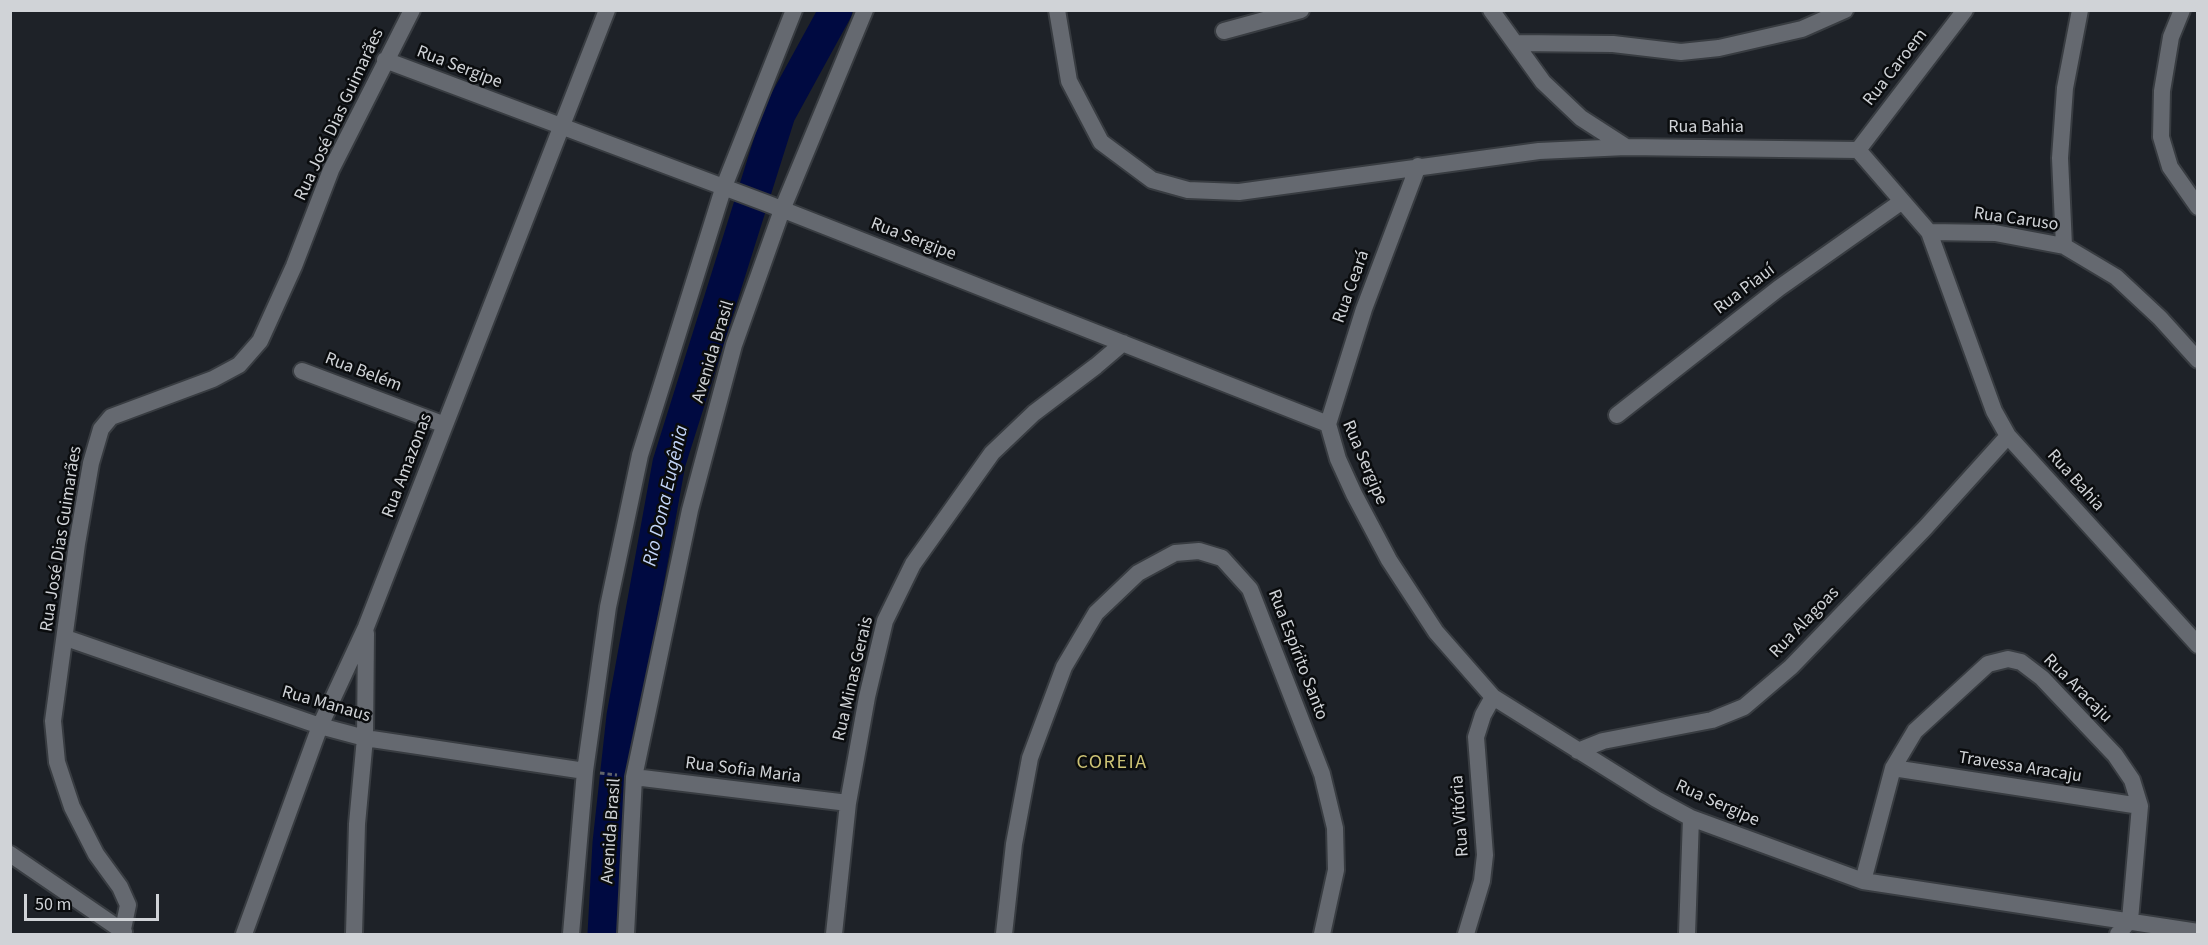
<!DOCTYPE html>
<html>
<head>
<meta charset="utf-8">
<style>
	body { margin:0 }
	#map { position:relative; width:2208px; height:945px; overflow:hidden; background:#1e2228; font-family:"Source Sans 3",sans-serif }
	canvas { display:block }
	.frame { position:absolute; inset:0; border:12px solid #d0d3d7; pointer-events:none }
	.scale { position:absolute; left:24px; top:894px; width:135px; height:27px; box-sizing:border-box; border:3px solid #d0d3d7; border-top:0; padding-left:8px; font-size:18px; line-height:21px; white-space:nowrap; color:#d0d3d7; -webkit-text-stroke:4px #0a0c0e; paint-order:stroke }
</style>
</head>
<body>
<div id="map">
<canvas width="2208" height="945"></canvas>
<div class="frame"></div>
<div class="scale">50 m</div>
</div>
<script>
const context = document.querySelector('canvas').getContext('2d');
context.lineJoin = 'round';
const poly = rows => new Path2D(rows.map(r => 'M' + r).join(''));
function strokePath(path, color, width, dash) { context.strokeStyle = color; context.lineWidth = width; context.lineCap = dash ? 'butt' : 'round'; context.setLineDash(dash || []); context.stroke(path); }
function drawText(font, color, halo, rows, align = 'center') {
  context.font = font + ' "Source Sans 3",sans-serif'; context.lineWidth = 5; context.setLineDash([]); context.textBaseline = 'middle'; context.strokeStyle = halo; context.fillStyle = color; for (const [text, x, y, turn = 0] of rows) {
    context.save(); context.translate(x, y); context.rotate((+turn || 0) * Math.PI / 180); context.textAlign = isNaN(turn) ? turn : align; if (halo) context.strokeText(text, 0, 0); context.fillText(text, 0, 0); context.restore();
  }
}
const river = poly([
	[604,934,609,843,623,716,669,463,779,114,836,10]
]);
const path = poly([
	[600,773,617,775]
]);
const street = poly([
	[1057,10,1069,81,1101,142,1152,180,1188,190,1239,192,1539,151,1626,147,1858,150,1929,232,1994,411,2008,436,2198,645],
	[1491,10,1543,82,1581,118,1626,147],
	[2182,10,2171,37,2162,91,2161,137,2170,167,2198,207],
	[1224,31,1301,10],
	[1515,43,1613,44,1681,52,1719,48,1802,29,1845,10],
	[385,60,766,203,1328,424],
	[1858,150,1965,10],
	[1929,232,1995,233,2064,246,2116,277,2160,318,2198,360],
	[2064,246,2060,158,2065,88,2080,10],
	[302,371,445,425],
	[1617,415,1779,288,1901,202],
	[1328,424,1338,459,1354,494,1389,560,1436,632,1493,697,1656,799,1691,818,1863,881,2198,932],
	[1328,424,1364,309,1418,166],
	[66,638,320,726,365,738,585,771],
	[1578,751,1603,741,1712,720,1744,707,1791,667,1925,528,2008,436],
	[1893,768,2140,806],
	[634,777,848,803],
	[10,854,124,932],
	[1863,881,1893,768,1915,731,1988,664,2008,659,2021,662,2042,678,2115,755,2132,780,2140,806,2130,920,2118,934],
	[122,934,128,905,120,887,96,854,72,807,57,762,53,721,77,544,91,463,101,429,111,417,213,379,239,365,260,341,294,266,331,170,412,10],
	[244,934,320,726,366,627,607,10],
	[354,934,357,824,365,738,366,633],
	[571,934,585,771,608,607,640,455,723,189,794,10],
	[626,934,634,777,690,510,734,345,782,210,865,10],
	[834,934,848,803,867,697,885,621,913,564,992,453,1034,413,1096,366,1123,343],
	[1004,934,1014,844,1030,758,1064,667,1096,613,1138,573,1175,553,1199,551,1222,558,1250,589,1322,774,1335,828,1336,870,1322,934],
	[1466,934,1482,881,1485,855,1476,737,1483,715,1493,697],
	[1687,934,1691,818]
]);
const streetNames = [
	["Rua Sergipe",459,68,21],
	["Rua Caroem",1896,68,-52],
	["Rua José Dias Guimarães",340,115,-65],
	["Rua Bahia",1706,128],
	["Rua Caruso",2016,220,8],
	["Rua Sergipe",913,240,21],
	["Rua Ceará",1352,287,-70],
	["Rua Piauí",1745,290,-37],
	["Avenida Brasil",714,352,-73],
	["Rua Belém",363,373,21],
	["Rua Sergipe",1364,463,67],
	["Rua Amazonas",408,466,-69],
	["Rua Bahia",2075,481,48],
	["Rua José Dias Guimarães",62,539,-81],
	["Rua Alagoas",1805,623,-46],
	["Rua Espírito Santo",1297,655,69],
	["Rua Minas Gerais",854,679,-77],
	["Rua Aracaju",2077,689,45],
	["Rua Manaus",326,705,16],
	["Travessa Aracaju",2020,768,9],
	["Rua Sofia Maria",743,771,7],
	["Rua Sergipe",1717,804,24],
	["Rua Vitória",1461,816,-94],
	["Avenida Brasil",612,831,-86]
];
const waterNames = [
	["Rio Dona Eugênia",667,496,-77]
];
const neighbourhoodNames = [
	["COREIA",1112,764]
];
strokePath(river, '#000a41', 33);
strokePath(street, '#383c41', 20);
strokePath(path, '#61646a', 3, [4.5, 3]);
strokePath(street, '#656970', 16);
drawText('18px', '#d0d3d7', '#0a0c0e', streetNames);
drawText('italic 20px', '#c2d4f8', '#0a0c0e', waterNames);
context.letterSpacing = '1.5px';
drawText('20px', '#cdc375', '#0a0c0e', neighbourhoodNames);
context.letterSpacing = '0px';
</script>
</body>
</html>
